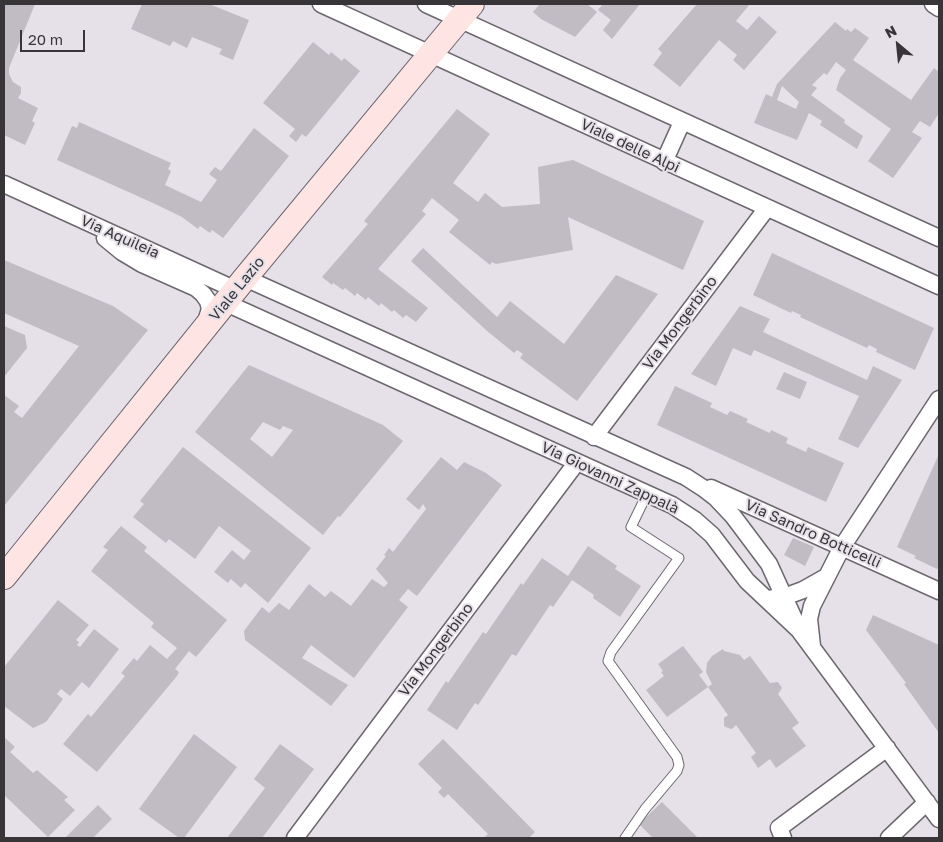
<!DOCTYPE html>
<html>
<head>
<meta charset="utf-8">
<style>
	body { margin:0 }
	#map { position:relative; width:943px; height:842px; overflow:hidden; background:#e6e0e9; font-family:"Golos Text",sans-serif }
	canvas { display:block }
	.frame { position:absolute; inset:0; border:5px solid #383539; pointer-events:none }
	.north { position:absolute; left:873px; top:20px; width:50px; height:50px; -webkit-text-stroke:4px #e6e0e9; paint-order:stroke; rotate:332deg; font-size:14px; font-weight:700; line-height:20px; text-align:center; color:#383539 }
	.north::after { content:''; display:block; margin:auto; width:18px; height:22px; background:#383539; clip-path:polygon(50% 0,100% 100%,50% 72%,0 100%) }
	.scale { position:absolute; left:20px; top:30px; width:65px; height:22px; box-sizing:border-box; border:2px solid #383539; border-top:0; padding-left:6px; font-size:15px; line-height:18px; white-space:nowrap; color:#383539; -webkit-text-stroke:4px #e6e0e9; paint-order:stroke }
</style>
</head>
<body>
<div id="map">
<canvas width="943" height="842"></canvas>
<div class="frame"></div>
<div class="north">N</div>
<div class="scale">20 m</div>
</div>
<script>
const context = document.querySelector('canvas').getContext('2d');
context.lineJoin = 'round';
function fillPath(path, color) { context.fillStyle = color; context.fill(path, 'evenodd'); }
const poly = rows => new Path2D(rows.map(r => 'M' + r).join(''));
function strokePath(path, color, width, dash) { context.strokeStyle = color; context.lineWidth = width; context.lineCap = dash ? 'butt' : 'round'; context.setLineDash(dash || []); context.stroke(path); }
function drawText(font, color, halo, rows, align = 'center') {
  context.font = font + ' "Golos Text",sans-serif'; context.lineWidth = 4; context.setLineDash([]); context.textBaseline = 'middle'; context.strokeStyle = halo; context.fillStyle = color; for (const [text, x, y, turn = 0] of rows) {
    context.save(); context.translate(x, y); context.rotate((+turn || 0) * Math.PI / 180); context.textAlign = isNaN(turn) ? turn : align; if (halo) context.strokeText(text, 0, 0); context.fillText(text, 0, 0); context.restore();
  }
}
const building = poly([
	[4,4,35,4,9,68,9,74,13,82,21,87,21,93,18,98,38,108,32,121,35,123,25,145,4,135],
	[142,4,209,4,249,20,233,60,219,54,222,49,192,37,187,48,173,41,170,46,131,29],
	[540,4,587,4,597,12,575,37,541,19,533,12],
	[603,4,640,4,612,39,603,30,611,20,598,10],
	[697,4,703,5,704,4,750,4,736,21,747,30,759,16,777,32,744,70,733,60,737,55,719,40,680,87,653,65,662,53,658,49],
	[835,22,846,31,847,29,851,32,855,28,869,38,853,60,911,100,934,68,939,72,939,113,930,127,920,121,912,132,922,138,893,178,868,161,891,129,836,90,840,78,846,70,836,62,827,75,824,73,812,85,817,88,811,95,845,120,844,123,863,136,857,149,820,125,822,121,809,113,797,140,754,123,766,94,772,97,777,84],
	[782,86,799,102,796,109,777,100],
	[313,42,329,55,331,52,342,61,344,58,360,71,306,137,302,134,296,142,289,136,295,129,263,103],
	[457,109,490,134,453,183,478,202,485,193,502,207,540,204,538,167,573,160,704,221,683,270,568,217,573,250,496,264,492,262,490,265,449,232,459,220,432,198,422,211,426,214,378,269,428,308,416,322,406,315,403,318,394,310,392,312,381,303,379,306,368,297,366,300,357,293,355,296,345,288,343,290,333,283,332,285,322,277,368,224,364,221],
	[79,122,171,163,168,169,171,171,165,185,201,202,217,180,209,174,215,167,221,171,254,128,289,156,223,238,212,230,210,233,200,226,198,229,182,217,153,203,57,160,72,126,77,128],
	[423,248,497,317,510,301,564,344,616,275,658,294,577,401,520,358,523,354,517,350,514,353,486,330,411,261],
	[772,253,934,328,915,370,876,352,877,349,869,345,867,348,800,317,801,315,792,311,791,313,753,295],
	[4,260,113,306,148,330,4,506,4,395,19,406,14,412,22,418,79,346,4,313],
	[740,306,770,319,763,332,867,380,873,366,902,380,858,448,838,439,859,396,754,350,751,356,733,348,716,386,691,374],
	[4,326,25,335,27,348,4,377],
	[249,365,383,425,403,441,340,517,338,516,323,535,195,432],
	[263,422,280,430,283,426,293,430,272,457,250,439],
	[784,372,807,382,800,399,776,389],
	[675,386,712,403,710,407,727,415,730,411,748,419,746,422,770,433,771,430,788,438,786,443,806,452,808,447,844,463,826,502,657,425],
	[183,447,311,548,268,603,245,583,241,588,231,579,228,583,214,572,232,550,244,560,251,551,219,526,195,559,169,539,166,543,133,517,144,504,140,501],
	[939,454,939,553,938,557,939,558,939,565,937,569,914,558,916,556,897,547],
	[441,457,457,470,464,462,486,473,502,485,417,596,408,589,399,600,408,607,354,678,311,645,302,658,348,685,331,706,245,640,244,631,262,607,269,613,279,603,289,610,309,584,325,597,331,591,351,606,372,579,384,587,388,583,376,569,386,556,384,555,389,548,393,552,426,509,423,504,419,510,406,499],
	[121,526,147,547,144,551,227,620,196,657,189,651,186,655,175,669,179,672,177,676,97,772,63,744,88,714,91,717,125,676,121,673,134,658,137,661,150,645,167,659,177,648,151,627,154,623,91,571,108,550,103,547],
	[793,538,814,547,805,566,784,555],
	[588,546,617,566,615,569,641,586,620,617,593,598,594,595,572,580,553,607,550,605,516,656,512,654,478,705,475,703,457,730,427,710,446,681,448,683,483,632,486,634,521,583,523,585,542,558,568,576],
	[58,600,89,625,76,640,79,642,77,645,80,647,94,629,119,649,89,688,82,682,70,696,61,689,57,694,63,699,46,722,33,728,4,706,4,667],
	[873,615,939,645,939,733,904,684,906,683,866,630],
	[683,646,703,672,699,675,708,687,667,717,646,690,664,676,661,672,663,671,658,664],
	[723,649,724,651,740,655,744,660,750,656,770,683,778,682,782,688,778,694,799,723,792,728,806,746,776,768,770,759,758,768,751,757,756,753,736,725,732,729,728,728,724,726,724,718,728,715,708,687,712,684,706,672,707,663,712,656],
	[194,734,237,767,184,838,179,838,139,809],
	[4,737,15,747,10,752,33,773,37,770,68,797,64,800,75,810,48,837,4,795],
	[443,739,535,832,529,838,484,838,488,834,448,794,444,798,438,792,442,788,418,764],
	[280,744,314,769,262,838,227,838,265,788,254,779],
	[662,802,698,838,653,838,639,824],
	[98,805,112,819,93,838,65,838]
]);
const lane = poly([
	[625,838,645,809,677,771,679,765,677,757,608,661,611,652,679,558,631,527,647,494]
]);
const street = poly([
	[321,4,939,286],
	[426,4,939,238],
	[933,4,939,8],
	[664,162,682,122],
	[4,184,236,290],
	[105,238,122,252,142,264,196,288,203,294,208,301,210,309,205,325],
	[245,278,686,477,703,488,716,498,733,516,769,564,795,621],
	[226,303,672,505,695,520,712,535,747,581,799,630,939,819],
	[594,437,767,208],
	[711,488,939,591],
	[773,598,784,597,803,590,826,577],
	[812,646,809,619,812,606,842,547,939,399],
	[295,838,577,462],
	[783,838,779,828,887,748],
	[889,838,927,802]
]);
const secondary = poly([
	[4,577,245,278,472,4]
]);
const streetNames = [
	["Viale delle Alpi",630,146,25],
	["Via Aquileia",120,237,24],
	["Viale Lazio",237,289,-51],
	["Via Mongerbino",680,323,-53],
	["Via Giovanni Zappalà",610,478,25],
	["Via Sandro Botticelli",813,534,24],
	["Via Mongerbino",436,650,-53]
];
fillPath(building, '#c1bbc4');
strokePath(lane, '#6d676f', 11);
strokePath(street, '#6d676f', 19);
strokePath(secondary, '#6d676f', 26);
strokePath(lane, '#fff', 9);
strokePath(street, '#fff', 16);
strokePath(secondary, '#fee5e4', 24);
drawText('15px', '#383539', '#e6e0e9', streetNames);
</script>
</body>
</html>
